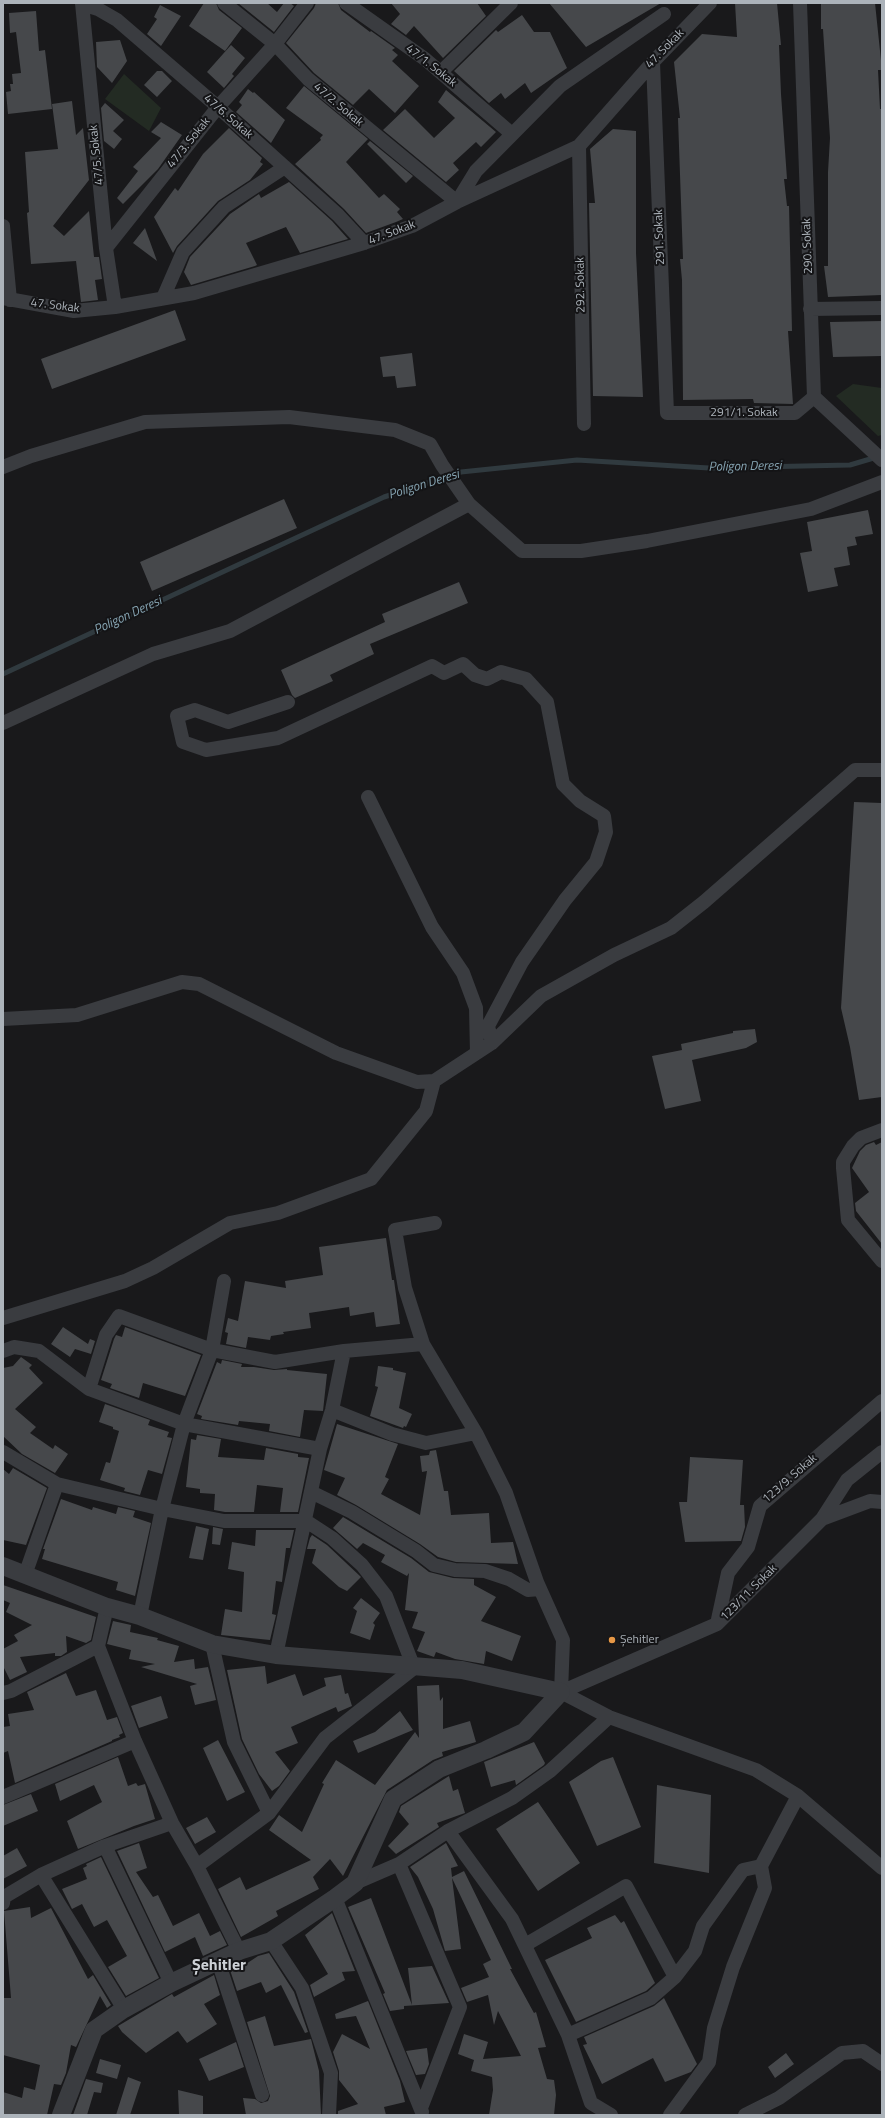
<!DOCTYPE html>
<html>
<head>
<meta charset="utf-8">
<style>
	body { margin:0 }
	#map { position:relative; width:885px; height:2118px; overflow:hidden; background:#19191b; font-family:"Titillium Web",sans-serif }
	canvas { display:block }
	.frame { position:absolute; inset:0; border:4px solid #acb3ba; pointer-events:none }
</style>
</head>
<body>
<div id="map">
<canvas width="885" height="2118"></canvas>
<div class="frame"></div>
</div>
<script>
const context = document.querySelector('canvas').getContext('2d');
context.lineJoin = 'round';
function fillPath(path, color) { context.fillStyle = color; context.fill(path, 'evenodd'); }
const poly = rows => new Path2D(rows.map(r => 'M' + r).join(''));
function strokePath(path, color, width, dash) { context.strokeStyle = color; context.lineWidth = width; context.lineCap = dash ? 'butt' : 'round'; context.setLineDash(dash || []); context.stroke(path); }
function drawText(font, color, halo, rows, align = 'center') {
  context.font = font + ' "Titillium Web",sans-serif'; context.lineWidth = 4; context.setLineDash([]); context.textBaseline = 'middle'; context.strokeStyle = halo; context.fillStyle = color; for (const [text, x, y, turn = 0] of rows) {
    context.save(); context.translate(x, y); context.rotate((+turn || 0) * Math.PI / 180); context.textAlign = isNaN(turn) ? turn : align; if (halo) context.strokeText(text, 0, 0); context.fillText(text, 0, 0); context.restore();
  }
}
const green = poly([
	[124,74,161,108,149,131,105,99],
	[853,384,882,388,882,435,878,436,836,396]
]);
const stream = poly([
	[3,674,384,497,461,472,577,460,709,468,850,465,877,457]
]);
const building = poly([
	[204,3,216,3,219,10,242,28,225,51,189,26],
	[238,3,267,3,277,12,284,3,290,3,294,6,274,32],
	[316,3,338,3,341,10,370,32,371,31,395,48,392,50,398,55,392,61,419,86,395,113,369,89,353,105,314,73,286,43,314,8],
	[391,3,477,3,486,16,443,58,414,26,406,35,391,24,400,14],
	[549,3,661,3,586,47],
	[735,3,777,3,781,45,779,45,781,94,787,179,784,179,787,206,789,206,792,331,788,331,793,404,754,403,753,399,683,400,682,280,680,259,683,259,678,118,680,118,674,62,702,34,737,37],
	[821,3,875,3,882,70,878,70,880,109,882,109,882,295,828,297,824,266,828,266,828,172,830,138,823,29,821,29],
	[160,5,181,16,161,46,147,34,157,19,154,17],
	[36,11,39,51,45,50,52,109,8,114,6,92,11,91,10,84,13,84,12,74,21,73,16,32,10,33,9,13],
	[522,15,534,32,550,32,567,68,531,93,525,83,505,99,501,93,489,103,454,71,496,30,498,32],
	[120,40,127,61,112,83,97,67,96,42],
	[231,45,245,58,232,74,234,76,224,88,207,72],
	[157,71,162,71,172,81,157,97,144,85],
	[304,86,368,139,346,162,379,198,384,194,400,209,397,212,403,219,396,222,366,233,344,209,295,164,321,140,320,138,323,135,286,108],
	[248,89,253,93,254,92,285,120,271,143,236,112,242,105,239,102],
	[446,90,496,132,481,147,476,142,453,163,459,170,446,182,383,130,405,109,434,138,455,118,438,102],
	[72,101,76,135,83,128,89,180,53,226,64,236,89,211,94,257,99,257,102,279,95,280,98,300,81,302,76,261,31,264,27,213,29,212,25,152,58,149,52,104],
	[105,103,124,120,113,131,122,139,114,149,104,141,101,108],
	[161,122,182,135,158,169,123,204,117,198,138,171,133,167,161,138,151,132],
	[229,128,262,158,260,162,263,164,250,180,218,201,177,246,173,253,154,217,175,188,178,191,203,154],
	[613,129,636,131,636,253,643,397,593,396,589,203,595,203,590,149],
	[370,141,413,176,406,183,367,144],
	[289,182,332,221,348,239,300,253,286,227,246,243,257,265,255,266,191,285,184,272,190,257,230,214,259,194,261,198],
	[145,228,157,261,133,243],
	[175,310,186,340,52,389,41,359],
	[882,321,882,356,833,357,830,322],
	[412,353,416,386,397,388,395,376,383,377,380,357],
	[284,499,297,528,152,591,140,562],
	[868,510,873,534,855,537,857,545,847,547,850,565,834,568,838,586,808,592,800,553,812,551,807,522],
	[459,582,468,603,370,644,374,654,330,675,333,681,295,698,292,695,281,670,385,622,382,614],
	[854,802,882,803,882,1097,859,1100,850,1047,841,1008],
	[755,1029,757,1042,746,1048,692,1060,701,1101,665,1109,652,1056,682,1050,681,1044,733,1033,733,1031],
	[874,1142,876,1145,882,1142,882,1244,856,1211,855,1203,869,1192,852,1168,860,1151,866,1145],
	[386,1238,392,1280,394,1280,400,1324,376,1327,374,1312,350,1316,349,1307,309,1313,311,1328,283,1332,284,1334,271,1336,270,1340,248,1337,246,1348,226,1344,228,1333,225,1332,228,1318,238,1321,245,1281,286,1288,285,1281,323,1275,319,1247],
	[63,1327,88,1344,90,1339,95,1341,91,1354,75,1349,70,1357,51,1344],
	[125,1327,201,1355,185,1396,143,1383,139,1398,110,1388,112,1384,101,1380,114,1339,116,1335,122,1337],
	[21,1357,32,1365,29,1368,43,1383,15,1409,36,1427,30,1433,53,1449,55,1445,68,1454,55,1473,22,1454,3,1436,3,1368,13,1366],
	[222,1360,242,1364,241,1367,254,1367,274,1370,287,1369,287,1370,327,1374,323,1411,304,1410,300,1437,269,1431,270,1424,239,1421,238,1425,201,1419,202,1416,197,1414,217,1362,221,1364],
	[378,1366,393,1368,393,1370,406,1373,399,1408,412,1414,406,1427,404,1426,403,1428,370,1416,378,1387,375,1386],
	[105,1404,150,1420,148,1425,169,1432,167,1437,172,1438,162,1474,148,1470,140,1495,124,1491,125,1488,100,1480,106,1462,110,1463,119,1431,113,1429,113,1427,99,1422],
	[337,1424,398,1444,385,1477,389,1479,381,1494,420,1515,427,1471,422,1472,420,1456,429,1455,430,1451,436,1450,444,1491,448,1491,451,1515,489,1513,491,1543,513,1542,518,1564,456,1562,438,1557,420,1544,356,1505,337,1495,345,1478,324,1470],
	[197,1435,221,1439,218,1457,264,1460,266,1448,298,1454,298,1457,309,1458,298,1512,280,1512,283,1488,257,1485,254,1512,225,1512,214,1510,215,1494,200,1493,200,1489,186,1487,191,1439,196,1440],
	[690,1457,743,1460,740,1505,744,1505,745,1527,741,1541,685,1542,679,1502,687,1502],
	[13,1468,47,1488,26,1545,3,1540,3,1469,9,1474],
	[61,1499,92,1510,93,1507,116,1514,118,1507,135,1511,133,1517,151,1523,135,1596,116,1590,118,1582,42,1559,45,1549,43,1549],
	[343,1517,411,1558,429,1572,453,1578,474,1579,474,1585,496,1597,481,1621,521,1636,512,1661,486,1651,484,1664,455,1659,436,1652,434,1657,417,1651,425,1632,412,1628,418,1612,405,1610,409,1573,407,1576,381,1562,385,1555,363,1543,357,1549,356,1548,333,1528],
	[196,1526,209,1529,203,1560,189,1558],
	[213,1527,223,1529,220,1545,212,1544],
	[256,1530,294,1530,290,1548,286,1548,282,1582,276,1581,272,1614,276,1615,270,1640,221,1635,225,1609,242,1612,244,1572,228,1569,232,1542,255,1546],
	[312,1535,327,1545,361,1577,347,1591,339,1587,312,1563,316,1549,307,1549,310,1538],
	[3,1585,96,1617,91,1640,86,1643,66,1636,67,1652,61,1656,55,1656,55,1653,20,1657,27,1672,10,1680,3,1666,3,1649,18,1641,14,1635,32,1625,6,1612,10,1603,3,1600],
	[361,1598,380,1613,373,1623,375,1625,370,1640,350,1633,357,1611,353,1608],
	[113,1621,131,1625,130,1632,158,1638,157,1640,179,1646,174,1662,194,1659,195,1669,208,1667,216,1700,195,1705,190,1686,197,1684,141,1667,155,1664,129,1659,131,1650,107,1644],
	[265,1666,267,1684,295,1674,303,1696,326,1686,324,1678,341,1675,345,1694,348,1693,352,1706,338,1712,336,1707,291,1727,298,1743,275,1752,290,1771,279,1786,272,1791,259,1774,242,1739,227,1670],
	[66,1673,76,1696,96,1690,107,1720,117,1717,123,1733,119,1735,120,1737,112,1740,112,1741,15,1783,8,1751,3,1753,3,1727,10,1726,8,1714,34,1710,27,1692],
	[439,1685,440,1701,443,1697,443,1729,470,1721,476,1742,442,1752,443,1756,433,1760,387,1790,343,1876,330,1859,313,1877,319,1889,276,1911,278,1916,241,1937,218,1889,240,1877,246,1890,311,1860,269,1830,279,1815,302,1832,324,1784,322,1783,336,1760,375,1785,415,1732,419,1738,417,1686],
	[161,1696,168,1718,139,1728,131,1706],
	[400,1711,413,1730,358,1753,353,1741,375,1732],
	[218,1740,245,1792,227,1801,203,1748],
	[534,1742,545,1763,544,1765,516,1785,515,1780,491,1787,484,1762],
	[118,1757,128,1786,136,1783,138,1786,145,1784,155,1819,134,1826,78,1849,67,1821,102,1802,94,1785,60,1801,55,1784],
	[613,1757,641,1827,597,1846,569,1782,601,1761],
	[449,1776,453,1791,458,1789,465,1813,437,1823,439,1827,396,1854,388,1846,409,1824,399,1812,401,1806],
	[657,1785,711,1795,709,1873,654,1863],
	[31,1794,38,1811,3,1826,3,1805],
	[538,1802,580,1863,538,1891,496,1829],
	[207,1817,216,1832,195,1844,186,1828],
	[139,1843,147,1868,136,1872,153,1897,158,1895,173,1926,199,1913,210,1936,220,1931,227,1945,203,1956,195,1937,165,1952,117,1851],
	[446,1843,458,1866,451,1868,452,1877,464,1871,512,1969,510,1969,534,2013,536,2012,546,2047,538,2048,547,2079,554,2080,556,2095,554,2115,489,2115,493,2090,492,2077,471,2071,474,2060,458,2054,464,2034,488,2042,483,2059,521,2056,498,2011,494,2025,488,1995,467,2002,461,1988,489,1977,483,1964,491,1960,452,1878,461,1949,445,1951,433,1909,418,1877,410,1867],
	[17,1848,27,1866,3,1879,3,1856],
	[101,1857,159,1978,126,1996,108,1967,127,1956,107,1920,94,1927,82,1904,72,1909,62,1889,87,1879,83,1868,87,1866,86,1864],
	[371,1898,412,2005,408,1968,432,1966,449,2003,404,2006,404,2009,390,2011,383,1994,385,1993,348,1907],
	[30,1907,31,1918,51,1908,88,1979,93,1975,111,2005,107,2008,100,1996,76,2047,71,2045,66,2073,61,2085,54,2084,47,2115,3,2115,3,2092,22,2098,24,2087,35,2090,40,2065,3,2055,3,1998,11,1998,4,1911],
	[332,1913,355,1971,342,1972,345,1980,314,1997,310,1985,328,1974,305,1935],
	[615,1915,621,1923,624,1921,655,1983,646,1991,576,2022,545,1960,592,1938,587,1928],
	[269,1953,294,1992,308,2032,305,2033,281,1985,266,1993,261,1982,237,1991,229,1967,244,1960,246,1964,258,1956],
	[214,1975,220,1995,204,2004,217,2024,187,2043,178,2031,146,2053,122,2032,118,2026,172,1994,174,1997],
	[664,1998,697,2064,691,2072,665,2082,653,2058,602,2084,583,2045,587,2044,584,2037,654,2006],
	[368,2001,400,2081,405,2102,384,2107,386,2115,338,2115,338,2111,358,2104,339,2080,339,2071,333,2052,342,2034,370,2049,356,2016,336,2019,335,2014],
	[265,2016,274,2046,311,2039,319,2071,321,2115,246,2115,243,2098,255,2099,261,2103,268,2101,270,2096,247,2022],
	[236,2042,244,2067,209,2081,199,2059],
	[427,2048,429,2064,425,2074,416,2075,406,2051],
	[786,2053,794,2064,775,2078,768,2067],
	[100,2059,121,2065,117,2079,96,2073],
	[128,2077,141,2082,130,2115,116,2115],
	[86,2079,103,2083,101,2093,94,2092,87,2115,73,2115],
	[178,2090,203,2096,203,2115,179,2115]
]);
const minor = poly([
	[82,3,106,248,115,307],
	[224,3,275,44,308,79,457,202,476,171,560,86,664,14],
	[346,3,425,59,512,134],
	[800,3,814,397,882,460],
	[82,4,98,9,117,20,218,107,338,215,364,243],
	[653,62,667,413,795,413,814,397],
	[441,72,511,3],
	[579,146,584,424],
	[3,226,10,300],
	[106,248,218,107,275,44,307,3],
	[3,298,74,311,115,307,194,293,364,243,412,226,457,202,579,146,653,62,710,3],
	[163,298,183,252,224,207,285,167],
	[810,309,882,308],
	[3,467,31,456,145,422,289,417,395,430,430,444,442,465,469,504,522,551,581,551,647,541,811,509,882,482],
	[288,702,228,722,195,710,177,716,183,742,206,750,278,738,432,666,444,673,463,664,475,675,487,679,501,672,526,679,547,702,563,784,580,801,604,816,606,832,596,862,565,900,522,962,488,1026,492,1043],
	[3,723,153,654,230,631,469,504],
	[368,797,432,927,463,973,476,1008,477,1053],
	[3,1019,77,1015,182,982,199,984,336,1053,417,1082,434,1081],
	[882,1130,861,1138,853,1146,843,1162,843,1168,848,1220,882,1261],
	[3,1318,125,1281,153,1268,230,1223,278,1213,371,1179,426,1111,434,1081,492,1043,541,996,614,955,671,928,704,902,855,770,882,770],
	[423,1344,405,1288,395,1230,435,1223],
	[3,1351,14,1347,39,1351,89,1389,184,1424,320,1449],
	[89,1389,106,1335,119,1316,212,1350,275,1362,344,1351,423,1344,476,1433,506,1493,537,1582,563,1640,561,1692],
	[332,1410,392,1434,426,1443,476,1433],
	[3,1452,57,1484,162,1509,224,1521,306,1521,332,1538,362,1565,386,1596,414,1668,325,1738,269,1813,197,1866],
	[311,1492,352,1512,416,1551,434,1565,455,1570,485,1571,509,1579,528,1590,540,1589],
	[822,1519,847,1480,882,1452],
	[25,1575,57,1484],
	[107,1607,98,1646,135,1741,172,1823,197,1866,239,1951],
	[140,1616,162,1509,184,1424,212,1350,224,1281],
	[717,1624,728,1573,748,1547,760,1506,882,1401],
	[212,1644,234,1742,269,1813],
	[276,1655,320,1449,332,1410,344,1351],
	[561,1692,717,1624,822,1519,870,1501,882,1502],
	[561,1692,609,1717,756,1770,798,1796,882,1868],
	[3,1693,11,1691,98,1646],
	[3,1797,135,1741],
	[448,1831,512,1919,568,2035,591,2103,611,2115],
	[105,1846,171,1983],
	[399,1864,460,2007,421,2108],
	[41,1875,124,2009],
	[355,1883,399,1864,448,1831,512,1798,550,1771,609,1717],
	[335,1898,422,2112],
	[3,1903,4,1897,41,1875,105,1846,172,1823],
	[271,1941,302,1988,331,2073,329,2115],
	[525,1945,626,1886,675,1977],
	[218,1961,262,2095],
	[568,2035,651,1998,675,1977,695,1951,703,1926,743,1870,761,1866,798,1796],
	[670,2115,709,2062,714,2028,733,1967,765,1888,761,1866],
	[745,2115,779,2098,842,2053,863,2051,882,2064]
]);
const tertiary = poly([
	[3,1566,107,1607,140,1616,212,1644,276,1655,462,1670,561,1692],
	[61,2115,94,2030,124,2009,171,1983,239,1951,271,1941,335,1898,355,1883,393,1799,439,1769,486,1750,524,1732,561,1692]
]);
const markers = [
	[612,1640,4,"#e79846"]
];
const streetNames = [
	["47. Sokak",665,49,-46],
	["47/1. Sokak",431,66,38],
	["47/2. Sokak",338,105,40],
	["47/6. Sokak",228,117,41],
	["47/3. Sokak",189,143,-51],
	["47/5. Sokak",97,155,-96],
	["47. Sokak",392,233,-21],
	["291. Sokak",660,237,-92],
	["290. Sokak",808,246,-92],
	["292. Sokak",581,285,-91],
	["47. Sokak",55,306,7],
	["291/1. Sokak",744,413],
	["123/9. Sokak",790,1479,-41],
	["123/11. Sokak",749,1593,-45]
];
const poiNames = [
	["Şehitler",620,1640]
];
const waterNames = [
	["Poligon Deresi",745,467,-1],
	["Poligon Deresi",424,485,-17],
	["Poligon Deresi",128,616,-25]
];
const districtNames = [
	["Şehitler",219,1966]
];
fillPath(green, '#232b23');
strokePath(stream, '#303a3f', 5);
fillPath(building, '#46484b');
strokePath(minor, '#3a3c40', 14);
strokePath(tertiary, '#3a3c40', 18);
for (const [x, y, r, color] of markers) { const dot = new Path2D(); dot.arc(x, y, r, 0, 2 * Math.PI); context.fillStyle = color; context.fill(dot); strokePath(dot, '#141416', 1.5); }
drawText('12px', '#acb3ba', '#141416', streetNames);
drawText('12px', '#acb3ba', '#141416', poiNames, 'left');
drawText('italic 13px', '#86a4b2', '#141416', waterNames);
drawText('bold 16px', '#cdd1d6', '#141416', districtNames);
</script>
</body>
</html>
